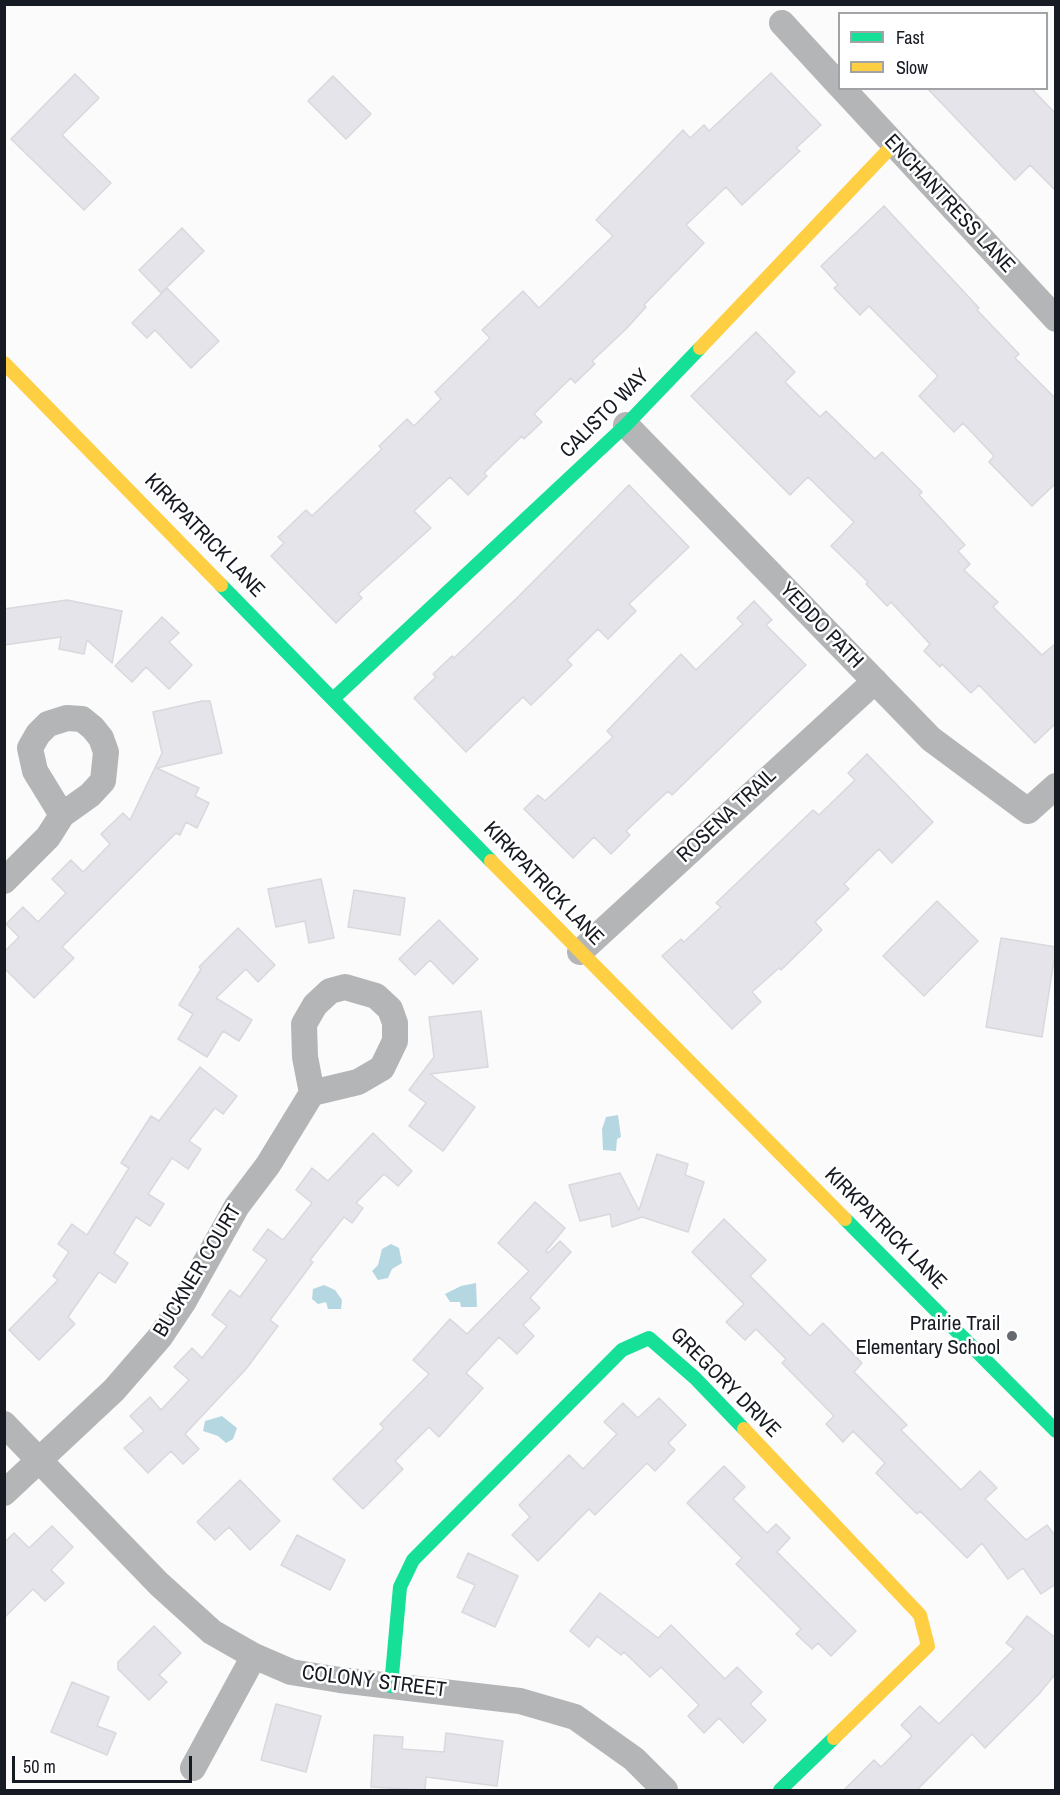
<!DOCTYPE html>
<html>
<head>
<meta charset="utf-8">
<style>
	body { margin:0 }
	#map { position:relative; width:1060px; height:1795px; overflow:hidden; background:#fbfbfb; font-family:"Archivo Narrow",sans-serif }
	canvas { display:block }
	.frame { position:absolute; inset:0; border:6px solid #161a22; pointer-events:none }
	.legend { position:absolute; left:838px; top:12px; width:210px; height:78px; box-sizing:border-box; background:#fff; border:2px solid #a2a3a7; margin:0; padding:8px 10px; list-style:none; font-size:18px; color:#161a22 }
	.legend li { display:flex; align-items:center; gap:12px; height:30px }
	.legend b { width:30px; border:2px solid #a2a3a7 }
	.scale { position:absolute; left:12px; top:1756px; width:180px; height:27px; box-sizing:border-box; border:3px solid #161a22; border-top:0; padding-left:8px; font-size:18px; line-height:21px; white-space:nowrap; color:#161a22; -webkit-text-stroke:4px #fff; paint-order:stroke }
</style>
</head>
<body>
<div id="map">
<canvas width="1060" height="1795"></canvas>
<div class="frame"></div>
<ul class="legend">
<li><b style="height:8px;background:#16e098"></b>Fast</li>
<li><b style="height:8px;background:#ffcf43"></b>Slow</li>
</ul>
<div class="scale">50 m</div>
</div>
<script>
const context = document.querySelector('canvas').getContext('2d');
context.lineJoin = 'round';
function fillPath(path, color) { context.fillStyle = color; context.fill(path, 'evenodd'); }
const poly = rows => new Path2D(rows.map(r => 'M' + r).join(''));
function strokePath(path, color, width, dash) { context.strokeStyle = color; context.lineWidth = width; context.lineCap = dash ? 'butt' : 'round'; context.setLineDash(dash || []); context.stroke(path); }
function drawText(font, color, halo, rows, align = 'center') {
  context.font = font + ' "Archivo Narrow",sans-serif'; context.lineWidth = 5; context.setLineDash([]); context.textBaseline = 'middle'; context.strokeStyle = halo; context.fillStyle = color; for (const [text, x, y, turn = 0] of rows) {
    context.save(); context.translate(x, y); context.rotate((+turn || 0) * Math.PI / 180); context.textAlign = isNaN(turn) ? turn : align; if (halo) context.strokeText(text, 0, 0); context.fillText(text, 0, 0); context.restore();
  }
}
const water = poly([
	[618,1115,621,1137,617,1139,616,1151,603,1150,602,1129,606,1117],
	[391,1244,399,1248,402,1263,392,1269,388,1278,378,1280,372,1271,378,1265,382,1249],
	[476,1283,477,1307,461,1307,460,1302,450,1302,445,1294,461,1286],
	[324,1285,335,1290,342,1300,341,1309,328,1309,326,1302,318,1304,312,1299,313,1289],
	[222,1416,237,1428,233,1439,226,1443,218,1436,203,1431,205,1421]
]);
const building = poly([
	[771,73,821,125,796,148,800,151,742,205,726,187,686,225,704,243,644,305,646,307,626,329,592,361,595,364,575,383,571,378,534,414,542,422,524,439,522,436,484,473,487,476,468,495,450,477,414,511,431,528,358,594,362,598,336,623,271,556,284,543,278,537,306,510,312,516,382,449,379,446,407,419,414,426,441,399,435,392,490,338,482,330,523,291,539,308,613,236,596,220,683,130,690,138,704,125,709,131,771,73],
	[75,74,99,98,62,135,111,183,84,210,11,139,75,74],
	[333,76,371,114,346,139,308,101,333,76],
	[927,88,1031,88,1056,114,1056,191,1030,165,1015,180,927,88],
	[884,206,979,308,977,310,1019,354,1015,358,1056,399,1056,483,1032,506,989,462,994,456,963,423,954,432,919,396,938,376,869,306,860,315,834,288,838,285,821,266,884,206],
	[182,228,204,251,161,293,139,270,182,228],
	[167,288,219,341,191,368,155,330,147,338,132,323,167,288],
	[756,332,795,372,785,382,820,417,826,411,875,459,882,452,922,492,919,495,965,545,958,551,970,564,964,570,998,602,993,607,1042,655,1056,643,1056,723,1035,743,979,685,971,693,942,664,940,667,924,651,930,644,891,602,887,606,866,584,868,582,831,546,854,522,808,477,790,495,691,396,756,332],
	[629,485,689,547,629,604,636,611,608,639,598,629,567,660,572,665,531,705,523,697,466,752,414,698,436,677,433,674,452,656,454,658,519,596,629,485],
	[67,600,122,611,112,663,87,640,84,654,59,649,61,637,4,645,4,609,67,600],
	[754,601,772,620,766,625,806,665,672,795,668,791,626,831,630,835,611,854,594,837,573,858,524,809,538,795,545,801,613,737,607,731,681,654,696,670,743,624,737,618,754,601],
	[162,617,179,633,169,642,192,665,169,689,146,667,132,682,115,666,162,617],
	[202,701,210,701,222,753,157,768,199,788,195,796,209,803,197,828,186,822,180,835,176,833,62,947,74,958,34,998,4,968,4,952,19,937,6,924,23,907,38,922,66,893,52,879,71,860,83,872,110,844,101,834,123,813,130,820,162,753,153,712,202,701],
	[867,754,933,822,892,863,879,849,844,884,849,889,815,922,822,930,781,970,779,968,752,992,761,1002,732,1029,662,956,681,939,684,942,721,907,716,903,813,810,819,815,855,780,848,773,867,754],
	[321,879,334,938,309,943,305,921,276,927,268,889,321,879],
	[354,890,405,898,400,935,348,927,354,890],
	[937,901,978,941,924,996,883,956,937,901],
	[439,920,478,959,453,984,430,960,415,975,399,959,439,920],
	[238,928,275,965,258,982,246,969,216,998,252,1020,239,1041,223,1031,207,1057,178,1039,193,1014,179,1005,201,969,199,967,238,928],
	[1001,938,1056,947,1042,1037,986,1027,1001,938],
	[481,1011,488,1067,430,1074,475,1107,443,1151,409,1126,426,1103,409,1090,434,1057,429,1017,481,1011],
	[200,1067,237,1096,223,1114,215,1108,189,1141,201,1149,188,1169,172,1158,148,1194,164,1204,150,1226,136,1217,114,1253,128,1263,115,1283,99,1272,68,1317,75,1324,39,1360,9,1330,58,1280,53,1276,69,1252,58,1244,72,1224,87,1235,129,1168,121,1163,151,1116,159,1121,200,1067],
	[373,1133,412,1171,398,1186,384,1174,356,1203,363,1208,352,1223,344,1217,310,1260,313,1262,270,1320,278,1326,246,1369,185,1434,199,1449,183,1464,171,1451,148,1473,124,1448,144,1431,130,1416,150,1397,161,1410,189,1380,174,1367,192,1348,202,1358,227,1326,212,1315,230,1290,240,1297,267,1260,253,1250,268,1229,283,1240,312,1203,296,1190,312,1168,328,1181,373,1133],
	[657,1154,688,1164,685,1175,704,1182,688,1232,642,1217,612,1227,610,1214,580,1221,569,1185,620,1173,639,1210,657,1154],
	[535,1202,565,1228,546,1251,548,1253,560,1241,571,1252,530,1298,540,1308,523,1325,534,1336,517,1354,499,1337,466,1373,483,1388,439,1437,429,1427,395,1461,403,1469,363,1509,333,1479,384,1428,380,1424,429,1374,413,1360,450,1319,467,1334,529,1271,498,1243,535,1202],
	[724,1219,766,1260,750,1276,810,1336,823,1323,862,1363,854,1372,907,1425,901,1430,961,1490,980,1471,997,1488,985,1499,1026,1540,1047,1525,1056,1537,1056,1584,1041,1594,1023,1568,1008,1579,982,1543,967,1558,920,1511,917,1514,876,1473,885,1463,853,1431,843,1442,826,1424,834,1416,782,1363,786,1359,756,1329,745,1340,726,1322,744,1304,692,1252,724,1219],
	[659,1398,686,1425,668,1443,675,1450,655,1471,647,1463,595,1515,589,1509,538,1561,512,1535,530,1517,519,1505,569,1455,583,1469,617,1434,604,1422,623,1403,638,1418,659,1398],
	[724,1466,745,1487,733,1499,767,1533,776,1524,790,1538,777,1552,856,1631,831,1656,818,1643,812,1649,796,1634,801,1629,736,1564,742,1558,687,1503,724,1466],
	[240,1480,280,1521,250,1550,229,1527,215,1540,197,1522,240,1480],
	[52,1526,73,1547,51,1570,64,1583,45,1601,33,1589,4,1618,4,1543,14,1533,29,1548,52,1526],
	[297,1535,345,1560,330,1590,281,1565,297,1535],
	[468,1553,518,1576,495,1627,462,1612,475,1585,457,1577,468,1553],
	[600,1593,658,1638,671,1625,725,1679,737,1667,762,1692,750,1704,766,1720,743,1743,719,1718,704,1733,688,1716,699,1705,661,1667,650,1677,624,1652,621,1655,597,1636,589,1647,570,1631,600,1593],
	[1027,1616,1056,1638,1056,1673,1039,1694,985,1748,972,1734,916,1791,843,1791,874,1760,881,1767,912,1736,901,1725,920,1706,939,1724,1014,1649,1006,1643,1027,1616],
	[154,1626,181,1653,159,1675,167,1682,149,1700,118,1669,118,1662,154,1626],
	[72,1682,109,1697,97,1726,116,1733,107,1755,51,1732,72,1682],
	[276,1704,321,1716,306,1772,261,1760,276,1704],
	[446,1733,503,1741,497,1786,426,1777,425,1790,371,1787,374,1735,403,1737,402,1749,444,1752,446,1733]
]);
const street = poly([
	[782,23,840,86],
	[842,88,1056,319],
	[626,425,931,739,1028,811,1056,786],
	[67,718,82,719,93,728,101,738,106,752,103,781,90,795,62,815,35,771,30,748,38,734,48,724,67,718],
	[4,881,48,837,62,815],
	[580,952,875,681],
	[345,987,376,996,390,1009,395,1023,395,1041,382,1068,358,1082,312,1093,305,1057,304,1024,315,1005,330,991,345,987],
	[4,1424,159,1584,212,1632,254,1656,291,1672,340,1680,520,1701,575,1717,634,1759,665,1790],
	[4,1493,114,1390,160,1337,184,1301,237,1206,268,1165,312,1093],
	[193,1768,254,1656]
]);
const fast = poly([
	[221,585,491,861],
	[333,699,626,425,700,348],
	[845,1219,1056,1431],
	[391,1686,400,1587,413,1560,622,1350,649,1338,695,1378,744,1429],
	[780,1790,834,1738]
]);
const slow = poly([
	[700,348,894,144],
	[4,363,221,585],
	[491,861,845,1219],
	[744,1429,920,1615,928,1646,834,1738]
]);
const markers = [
	[1012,1336,6,"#66696e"]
];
const streetNames = [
	["ENCHANTRESS LANE",949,204,47],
	["CALISTO WAY",605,414,-45],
	["KIRKPATRICK LANE",204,536,46],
	["YEDDO PATH",821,626,46],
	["ROSENA TRAIL",727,816,-43],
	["KIRKPATRICK LANE",543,884,46],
	["KIRKPATRICK LANE",885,1229,45],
	["BUCKNER COURT",198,1271,-59],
	["GREGORY DRIVE",725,1383,45],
	["COLONY STREET",374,1682,7]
];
const poiNames = [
	["Prairie Trail",1000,1324],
	["Elementary School",1000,1348]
];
fillPath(water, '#b5d7e2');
fillPath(building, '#e4e4ea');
strokePath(building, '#d8d8dd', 1.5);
strokePath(street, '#b3b5b7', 26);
strokePath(fast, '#16e098', 14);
strokePath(slow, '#ffcf43', 14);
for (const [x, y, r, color] of markers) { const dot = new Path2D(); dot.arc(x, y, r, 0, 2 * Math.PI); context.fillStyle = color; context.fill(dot); strokePath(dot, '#fff', 2); }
drawText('21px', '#161a22', '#fff', streetNames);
drawText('21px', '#161a22', '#fff', poiNames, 'right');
</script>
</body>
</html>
